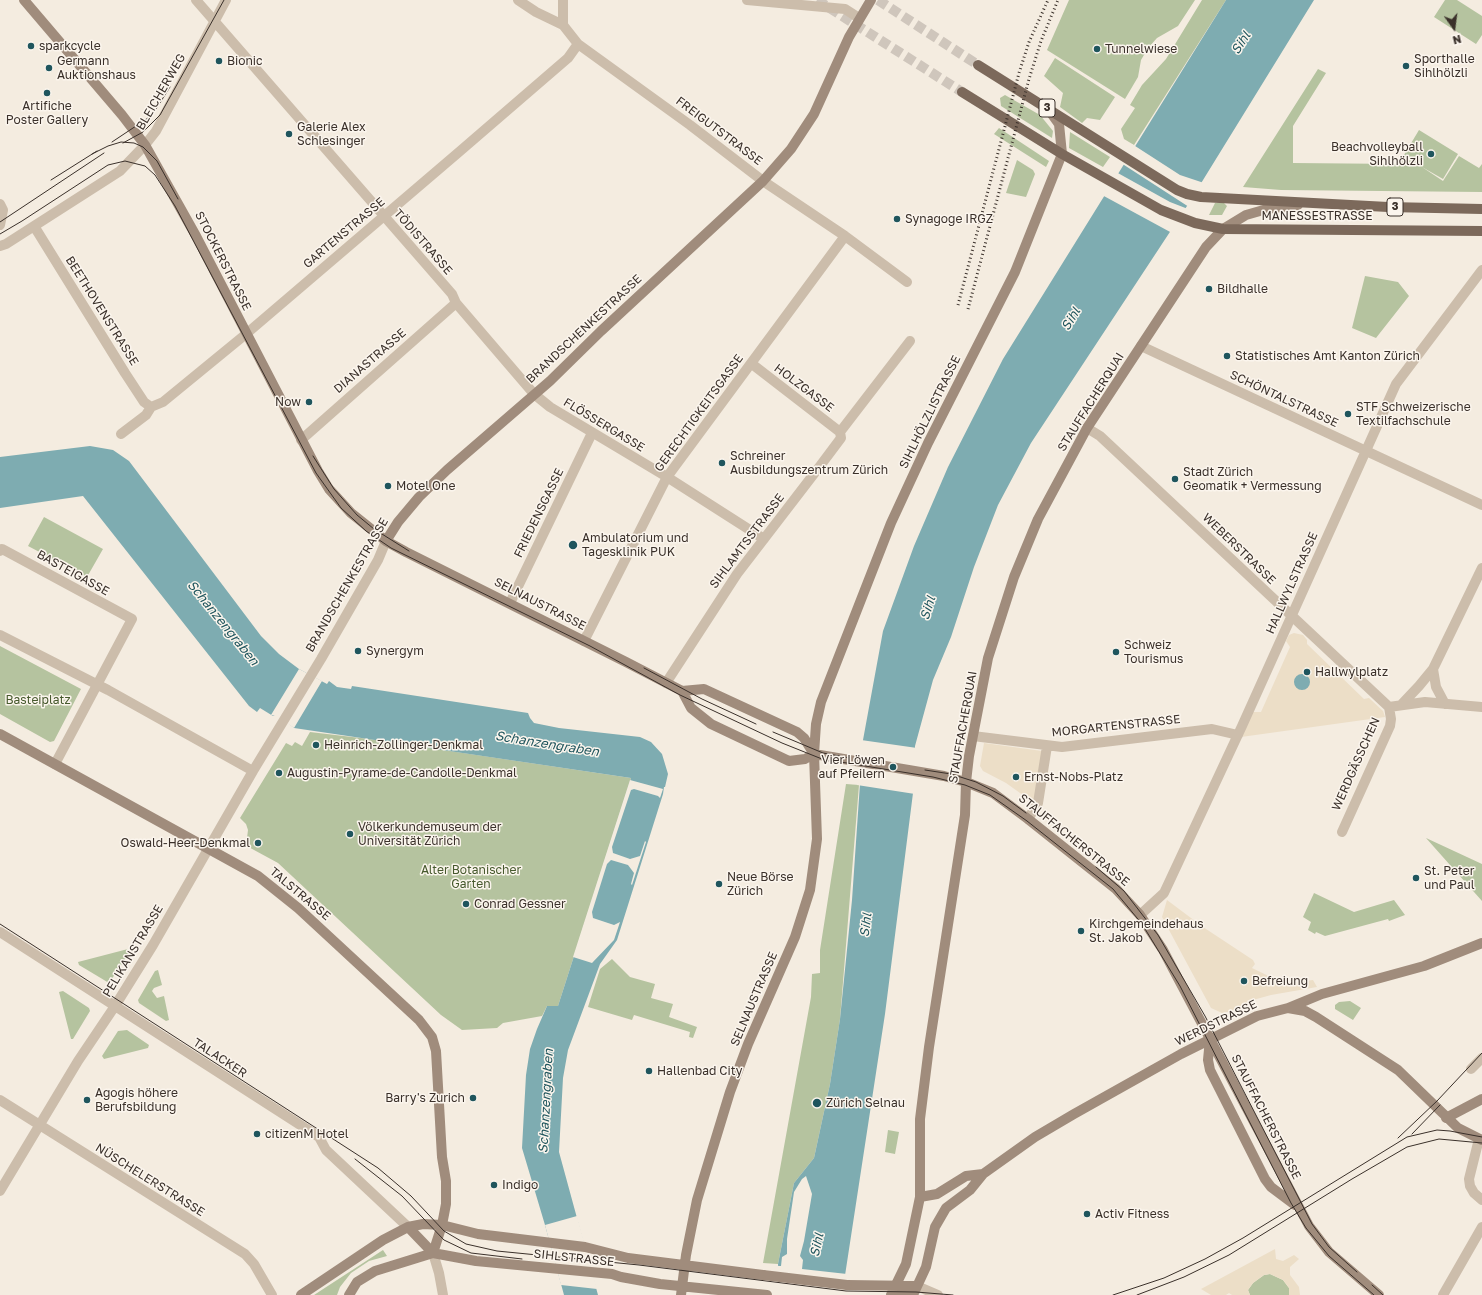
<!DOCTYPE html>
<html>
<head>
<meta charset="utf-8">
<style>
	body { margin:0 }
	#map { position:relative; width:1482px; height:1295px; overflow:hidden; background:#f4ece0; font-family:"Golos Text",sans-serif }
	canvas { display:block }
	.north { position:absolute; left:1434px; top:8px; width:40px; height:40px; -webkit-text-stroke:3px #fbf5ed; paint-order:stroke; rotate:166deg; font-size:11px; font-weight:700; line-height:16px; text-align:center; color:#3a302a }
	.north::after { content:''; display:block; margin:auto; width:14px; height:18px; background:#3a302a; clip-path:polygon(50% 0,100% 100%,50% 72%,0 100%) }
</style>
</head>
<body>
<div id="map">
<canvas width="1482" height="1295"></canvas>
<div class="north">N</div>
</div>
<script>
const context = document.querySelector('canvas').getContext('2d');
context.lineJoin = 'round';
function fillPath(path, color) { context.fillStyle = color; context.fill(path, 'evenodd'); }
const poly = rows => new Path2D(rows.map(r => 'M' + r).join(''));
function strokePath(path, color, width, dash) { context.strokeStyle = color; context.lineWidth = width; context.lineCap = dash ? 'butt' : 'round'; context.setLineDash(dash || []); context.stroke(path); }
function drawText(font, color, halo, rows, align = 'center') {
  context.font = font + ' "Golos Text",sans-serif'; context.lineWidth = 3; context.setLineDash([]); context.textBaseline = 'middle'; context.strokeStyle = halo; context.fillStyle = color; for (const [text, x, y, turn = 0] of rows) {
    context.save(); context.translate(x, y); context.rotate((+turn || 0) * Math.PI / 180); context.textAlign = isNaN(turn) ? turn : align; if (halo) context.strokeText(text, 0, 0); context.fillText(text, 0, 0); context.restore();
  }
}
const green = poly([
	[1069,0,1195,0,1178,26,1157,38,1148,48,1141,60,1138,77,1125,99,1047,50],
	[1202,0,1226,0,1134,145,1124,139,1121,129,1135,108,1130,105,1142,85,1166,59],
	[1445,0,1457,0,1482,16,1482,35,1476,44,1434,17],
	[1055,58,1115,97,1100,120,1087,118,1082,123,1060,107,1063,93,1044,76],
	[1318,69,1326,73,1293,126,1293,163,1402,164,1404,155,1419,130,1458,154,1443,179,1422,167,1443,181,1459,156,1479,168,1482,164,1482,192,1281,190,1243,187],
	[1005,95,1040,115,1053,131,1052,138,1001,106,1000,98],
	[999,128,1049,161,1046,167,994,134],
	[1070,132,1110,157,1103,167,1069,148],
	[1017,160,1033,170,1035,174,1026,197,1006,193],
	[1215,203,1224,203,1227,206,1222,215,1209,215],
	[1365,276,1398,282,1409,296,1376,338,1352,328],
	[44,517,103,549,87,577,28,546],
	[0,646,81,689,54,741,50,742,0,714],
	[310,732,369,739,631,778,558,1006,547,1006,542,1016,503,1023,497,1028,462,1030,441,1015,278,863,243,844,247,838,248,830,246,824,240,818,286,743,292,746,295,742,302,746],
	[846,784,859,785,840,1019,830,1084,814,1158,794,1183,778,1264,763,1263,811,997,812,974,820,973,820,950],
	[1426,838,1482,864,1482,901],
	[1314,893,1354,912,1394,900,1405,915,1389,921,1388,919,1325,936,1316,932,1315,934,1308,930,1311,922,1303,917],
	[128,949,130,952,109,983,79,965,78,962],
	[612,959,630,977,655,984,651,998,673,1004,669,1017,697,1027,693,1038,689,1037,690,1032,634,1015,632,1020,588,1007,600,969],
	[158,970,162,985,154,988,152,991,157,998,164,996,169,1020,166,1021,139,1003,138,1000,155,971],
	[63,991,89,1008,90,1011,73,1039,71,1039,59,992],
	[1350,1001,1361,1008,1353,1020,1335,1009,1335,1005,1339,1002],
	[127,1030,149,1045,148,1048,104,1059,102,1056,118,1031],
	[888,1130,899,1132,895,1154,885,1152],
	[383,1250,387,1256,369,1261,351,1273,340,1287,337,1295,314,1295],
	[1270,1274,1283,1280,1289,1288,1289,1295,1250,1295,1248,1290,1253,1283,1264,1275]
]);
const plaza = poly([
	[1294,633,1303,635,1307,640,1307,644,1364,699,1369,698,1383,711,1385,717,1241,737,1253,712,1261,712,1290,647,1286,641,1289,635],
	[984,743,1042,751,1034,803,1006,783,983,771,980,766],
	[1167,900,1203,927,1253,960,1255,964,1252,968,1281,982,1289,983,1313,980,1317,987,1271,995,1253,1000,1232,1011,1222,1013,1211,1008,1162,917],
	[1275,1249,1276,1259,1283,1261,1294,1255,1299,1259,1290,1267,1290,1275,1299,1287,1300,1295,1289,1295,1289,1288,1283,1280,1270,1274,1264,1275,1253,1283,1248,1290,1250,1295,1232,1295,1229,1293,1226,1295,1211,1295,1201,1289]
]);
const water = poly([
	[1226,0,1314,0,1187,206,1031,443,998,505,974,567,951,637,933,680,915,746,913,793,885,1014,842,1295,780,1295,778,1264,794,1183,814,1158,830,1084,840,1019,852,900,863,740,883,631,914,546,948,467,1003,359],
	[90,446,113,450,129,461,261,636,279,654,299,669,327,684,329,681,337,687,351,689,352,686,528,713,530,718,534,723,559,728,640,737,651,742,662,754,668,774,665,787,664,787,663,794,617,940,600,964,568,1050,563,1078,559,1152,598,1295,564,1295,545,1225,522,1148,526,1075,530,1049,537,1029,547,1006,558,1006,631,778,294,728,277,714,273,716,260,708,257,712,249,706,83,496,0,508,0,457],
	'1294 682a8 8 0 1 1 16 0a8 8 0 1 1-16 0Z'
]);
const pier = poly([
	[1132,144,1180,175,1204,183,1189,207,1121,163],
	[1116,172,1170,202,1188,209,1172,233,1102,195],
	[299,669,322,681,294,728,277,716,271,715],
	[861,740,917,748,915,794,857,785],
	[630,780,663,789,660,798,658,796,634,789,631,790,612,847,613,853,630,859,640,856,645,841,646,842,632,885,631,884,634,873,628,865,611,860,607,864,592,912,593,918,614,925,620,922,614,940,592,963,573,957],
	[806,1176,812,1194,804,1241,800,1256,803,1260,802,1269,847,1274,844,1295,778,1295,776,1266,781,1266,782,1257,787,1254,787,1239,794,1192,802,1179],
	[577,1216,597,1289,561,1285,545,1225]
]);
const primaryTunnel = poly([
	[817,0,962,92],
	[878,0,978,65]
]);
const street = poly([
	[196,0,452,294,456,303,534,394,550,407,667,477,764,539],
	[518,0,536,12,563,25,578,44,690,125,763,181,845,236,907,282],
	[563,0,563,25],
	[747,0,845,9,859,18],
	[0,204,3,210,0,225],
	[34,226,125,373,144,402,151,407],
	[0,246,6,244,120,171,145,145,156,131,226,0],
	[1141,346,1482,505],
	[752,364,840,432],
	[1087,428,1100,436,1389,707],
	[121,434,146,415,151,407,163,402,246,334,459,152,568,58,578,44],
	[301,440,456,303],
	[0,551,2,549,132,619,55,764],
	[510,603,592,433],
	[0,635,108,690,253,771],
	[584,641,667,477,845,236],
	[666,683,737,574,820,466,841,438,840,432,910,341],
	[1402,704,1419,686,1433,669],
	[1445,704,1436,687,1433,669,1482,568],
	[1389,707,1425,702,1482,707],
	[973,736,1062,747,1212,729,1238,735],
	[1028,819,1038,803,1047,746],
	[1342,832,1390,726,1391,719,1389,707],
	[1140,915,1164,893,1242,726,1396,384,1482,270],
	[0,932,319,1137,326,1150,408,1227],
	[1471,1069,1482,1058],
	[0,1100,245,1254,254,1264,272,1295],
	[1479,1139,1469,1179,1470,1186,1474,1193,1482,1200],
	[0,1191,78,1061,115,1006,153,945,253,771,321,659,378,560,386,541],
	[433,1253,439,1273,443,1295],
	[917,1286,938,1295],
	[1443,1295,1482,1227]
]);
const secondary = poly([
	[24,0,122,115,145,145,196,236,318,471,329,489,351,513,386,541,406,552,626,662,682,691,691,708,711,724,789,761,805,759,814,754],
	[386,541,398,522,419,497,447,470,550,381,601,331,763,181,791,149,814,114,849,37,871,0],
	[682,691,704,689,797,732,804,738,814,754],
	[0,734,258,876,298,908,419,1020,432,1037,436,1051,442,1157,446,1181,446,1204,442,1225,433,1253],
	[814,754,944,776,966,782,993,793,1028,819,1116,889,1140,915,1163,950,1309,1226,1329,1252,1379,1295],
	[1288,1008,1305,1011,1316,1017,1398,1070,1458,1128,1482,1140],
	[1210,1039,1208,1060,1210,1070,1265,1179,1271,1187,1295,1205],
	[1446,1118,1482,1099],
	[920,1197,937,1194,966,1176,983,1174],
	[408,1227,433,1253],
	[847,1285,917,1286],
	[301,1295,383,1240,408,1227,423,1224,442,1225,478,1234,585,1247,628,1258,763,1275],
	[349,1295,357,1282,375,1271,433,1253,476,1261,612,1274,621,1277,660,1284,767,1295],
	[681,1295,686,1255,697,1200,730,1092,748,1044,795,937,810,890,817,839,814,754,816,724,821,702,891,523,928,443,1015,272,1062,154,1059,124,1049,110],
	[891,1295,906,1264,920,1197,920,1119,929,1047,965,815,966,782,969,756,988,658,1014,577,1038,519,1087,428,1206,247,1223,229,1246,215,1267,209,1298,205],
	[901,1295,917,1286],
	[913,1295,926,1267,935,1227,946,1208,970,1190,983,1174,1035,1137,1074,1114,1181,1054,1257,1016,1288,1008,1322,994,1424,966,1482,943]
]);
const primary = poly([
	[978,65,1177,190,1187,194,1201,197,1388,207,1482,209],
	[962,92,1062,154,1161,210,1195,223,1223,229,1482,231]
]);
const tram = poly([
	[112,142,148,118,156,109,170,87],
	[123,143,143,132,160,115,224,0],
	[92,154,108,146,121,142,134,143,143,147,157,161,178,199],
	[51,180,97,151],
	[0,222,104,153],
	[0,234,22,221,108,165,125,161,145,166,155,175,175,206,316,473,341,508,366,531,391,548,590,646,680,695,782,743,822,759,933,777,965,785,990,795,1027,821,1113,889,1142,924,1180,986,1291,1203,1306,1228,1329,1256,1374,1295],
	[313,456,334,489,357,515,374,529,409,551],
	[644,668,702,699,756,724],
	[773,732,823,753,850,758],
	[925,770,951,774,976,782,1003,796,1026,813],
	[1096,867,1124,891,1158,935,1205,1016,1312,1224,1329,1247,1357,1272],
	[0,924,378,1168,411,1196,444,1231,466,1244,497,1251,639,1265,846,1291,916,1292,953,1295],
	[1412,1134,1440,1105],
	[1398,1138,1437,1101,1482,1053],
	[355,1159,402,1196,444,1240,471,1253,522,1259],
	[1372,1285,1383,1295],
	[1113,1295,1164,1278,1205,1259,1243,1238,1407,1137,1437,1130,1450,1131,1482,1137],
	[1137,1295,1184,1277,1229,1255,1352,1179,1407,1147,1439,1139,1482,1143]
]);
const rail = poly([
	[958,305,1019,73,1029,42,1048,0],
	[968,309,1029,79,1041,41,1058,0]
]);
const secondaryBridge = poly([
	[763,1275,847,1285]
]);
const markers = [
	[31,46,4,"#1f555d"],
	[1097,49,4,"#1f555d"],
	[219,61,4,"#1f555d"],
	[1406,66,4,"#1f555d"],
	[49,68,4,"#1f555d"],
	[47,93,4,"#1f555d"],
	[289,134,4,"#1f555d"],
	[1431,154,4,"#1f555d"],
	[897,219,4,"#1f555d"],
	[1209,289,4,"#1f555d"],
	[1227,356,4,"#1f555d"],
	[309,402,4,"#1f555d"],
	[1348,414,4,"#1f555d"],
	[722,463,4,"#1f555d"],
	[1175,479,4,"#1f555d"],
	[388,486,4,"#1f555d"],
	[573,545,5,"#1f555d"],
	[358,651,4,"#1f555d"],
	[1116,652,4,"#1f555d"],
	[1307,672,4,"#1f555d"],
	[316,745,4,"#1f555d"],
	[893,767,4,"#1f555d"],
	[279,773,4,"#1f555d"],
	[1016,777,4,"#1f555d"],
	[350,834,4,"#1f555d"],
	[258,843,4,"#1f555d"],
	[1416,878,4,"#1f555d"],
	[719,884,4,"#1f555d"],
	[466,904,4,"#1f555d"],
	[1081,931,4,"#1f555d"],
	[1244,981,4,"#1f555d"],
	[649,1071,4,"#1f555d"],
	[473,1098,4,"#1f555d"],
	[87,1100,4,"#1f555d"],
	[817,1103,5,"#1f555d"],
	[257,1134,4,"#1f555d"],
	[494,1185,4,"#1f555d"],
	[1087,1214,4,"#1f555d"]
];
const shields = [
	[1047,108,16],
	[1395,207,16]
];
const shieldNames = [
	["3",1047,108],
	["3",1395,207]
];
const poiNames = [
	["sparkcycle",39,46],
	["Tunnelwiese",1105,49],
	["Sporthalle",1414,59],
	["Sihlhölzli",1414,73],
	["Germann",57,61],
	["Auktionshaus",57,75],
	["Bionic",227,61],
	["Artifiche",47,106,"center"],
	["Poster Gallery",47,120,"center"],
	["Galerie Alex",297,127],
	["Schlesinger",297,141],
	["Beachvolleyball",1423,147,"right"],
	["Sihlhölzli",1423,161,"right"],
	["Synagoge IRGZ",905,219],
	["Bildhalle",1217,289],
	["Statistisches Amt Kanton Zürich",1235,356],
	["Now",301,402,"right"],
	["STF Schweizerische",1356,407],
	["Textilfachschule",1356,421],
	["Schreiner",730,456],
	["Ausbildungszentrum Zürich",730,470],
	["Stadt Zürich",1183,472],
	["Geomatik + Vermessung",1183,486],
	["Motel One",396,486],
	["Ambulatorium und",582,538],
	["Tagesklinik PUK",582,552],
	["Schweiz",1124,645],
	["Tourismus",1124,659],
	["Synergym",366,651],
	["Hallwylplatz",1315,672],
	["Heinrich-Zollinger-Denkmal",324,745],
	["Vier Löwen",885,760,"right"],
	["auf Pfeilern",885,774,"right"],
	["Augustin-Pyrame-de-Candolle-Denkmal",287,773],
	["Ernst-Nobs-Platz",1024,777],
	["Völkerkundemuseum der",358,827],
	["Universität Zürich",358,841],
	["Oswald-Heer-Denkmal",250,843,"right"],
	["St. Peter",1424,871],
	["und Paul",1424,885],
	["Neue Börse",727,877],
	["Zürich",727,891],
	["Conrad Gessner",474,904],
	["Kirchgemeindehaus",1089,924],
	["St. Jakob",1089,938],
	["Befreiung",1252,981],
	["Hallenbad City",657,1071],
	["Agogis höhere",95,1093],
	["Berufsbildung",95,1107],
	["Barry's Zurich",465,1098,"right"],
	["Zürich Selnau",826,1103],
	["citizenM Hotel",265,1134],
	["Indigo",502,1185],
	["Activ Fitness",1095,1214]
];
const streetNames = [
	["BLEICHERWEG",161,92,-60],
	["FREIGUTSTRASSE",719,131,37],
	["MANESSESTRASSE",1317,216],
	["GARTENSTRASSE",344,233,-40],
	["TÖDISTRASSE",423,242,49],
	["STOCKERSTRASSE",223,261,63],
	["BEETHOVENSTRASSE",102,311,58],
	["BRANDSCHENKESTRASSE",584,329,-43],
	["DIANASTRASSE",370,361,-41],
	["HOLZGASSE",804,388,37],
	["SCHÖNTALSTRASSE",1284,399,25],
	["STAUFFACHERQUAI",1091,402,-58],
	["SIHLHÖLZLISTRASSE",930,412,-64],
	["GERECHTIGKEITSGASSE",699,413,-54],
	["FLÖSSERGASSE",604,425,31],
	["FRIEDENSGASSE",539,513,-64],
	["SIHLAMTSSTRASSE",747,541,-53],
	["WEBERSTRASSE",1239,549,44],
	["BASTEIGASSE",73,573,29],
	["HALLWYLSTRASSE",1292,583,-66],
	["BRANDSCHENKESTRASSE",347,585,-60],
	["SELNAUSTRASSE",540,604,27],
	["MORGARTENSTRASSE",1116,726,-6],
	["STAUFFACHERQUAI",963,727,-80],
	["WERDGÄSSCHEN",1356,764,-66],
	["STAUFFACHERSTRASSE",1074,840,39],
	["TALSTRASSE",300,894,40],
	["PELIKANSTRASSE",133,951,-59],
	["SELNAUSTRASSE",754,999,-67],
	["WERDSTRASSE",1216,1023,-26],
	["TALACKER",220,1058,33],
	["STAUFFACHERSTRASSE",1266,1117,63],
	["NÜSCHELERSTRASSE",150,1180,32],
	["SIHLSTRASSE",574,1258,6]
];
const parkNames = [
	["Basteiplatz",38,700],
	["Alter Botanischer",471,870],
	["Garten",471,884]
];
const waterNames = [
	["Sihl",1241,43,-57],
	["Sihl",1071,319,-59],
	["Sihl",928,608,-72],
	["Schanzengraben",223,623,51],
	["Schanzengraben",547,744,9],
	["Sihl",866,925,-83],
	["Schanzengraben",546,1101,-87],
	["Sihl",817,1245,-78]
];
fillPath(green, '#b5c39f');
fillPath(plaza, '#ecdec7');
fillPath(water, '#7eacb1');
fillPath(pier, '#f4ece0');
strokePath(primaryTunnel, '#cfc6bc', 10, [10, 5]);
strokePath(street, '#ccbdab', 10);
strokePath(secondary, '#a08c7c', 10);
strokePath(primary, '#7c695b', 10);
strokePath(tram, '#3a302a', 1);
strokePath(rail, '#3a302a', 3, [1, 3]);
strokePath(secondaryBridge, '#a08c7c', 10);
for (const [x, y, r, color] of markers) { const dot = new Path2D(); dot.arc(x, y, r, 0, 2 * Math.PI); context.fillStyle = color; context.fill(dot); strokePath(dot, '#fbf5ed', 1.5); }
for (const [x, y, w] of shields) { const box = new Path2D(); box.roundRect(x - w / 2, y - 9, w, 18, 3); context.fillStyle = '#fbf5ed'; context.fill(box); strokePath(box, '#3a302a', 1); }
drawText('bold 11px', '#3a302a', null, shieldNames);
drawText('12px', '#3a302a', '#fbf5ed', poiNames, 'left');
drawText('12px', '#3a302a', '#fbf5ed', streetNames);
drawText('12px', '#46592d', '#fbf5ed', parkNames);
drawText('italic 13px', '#1f555d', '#fbf5ed', waterNames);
</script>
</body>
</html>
